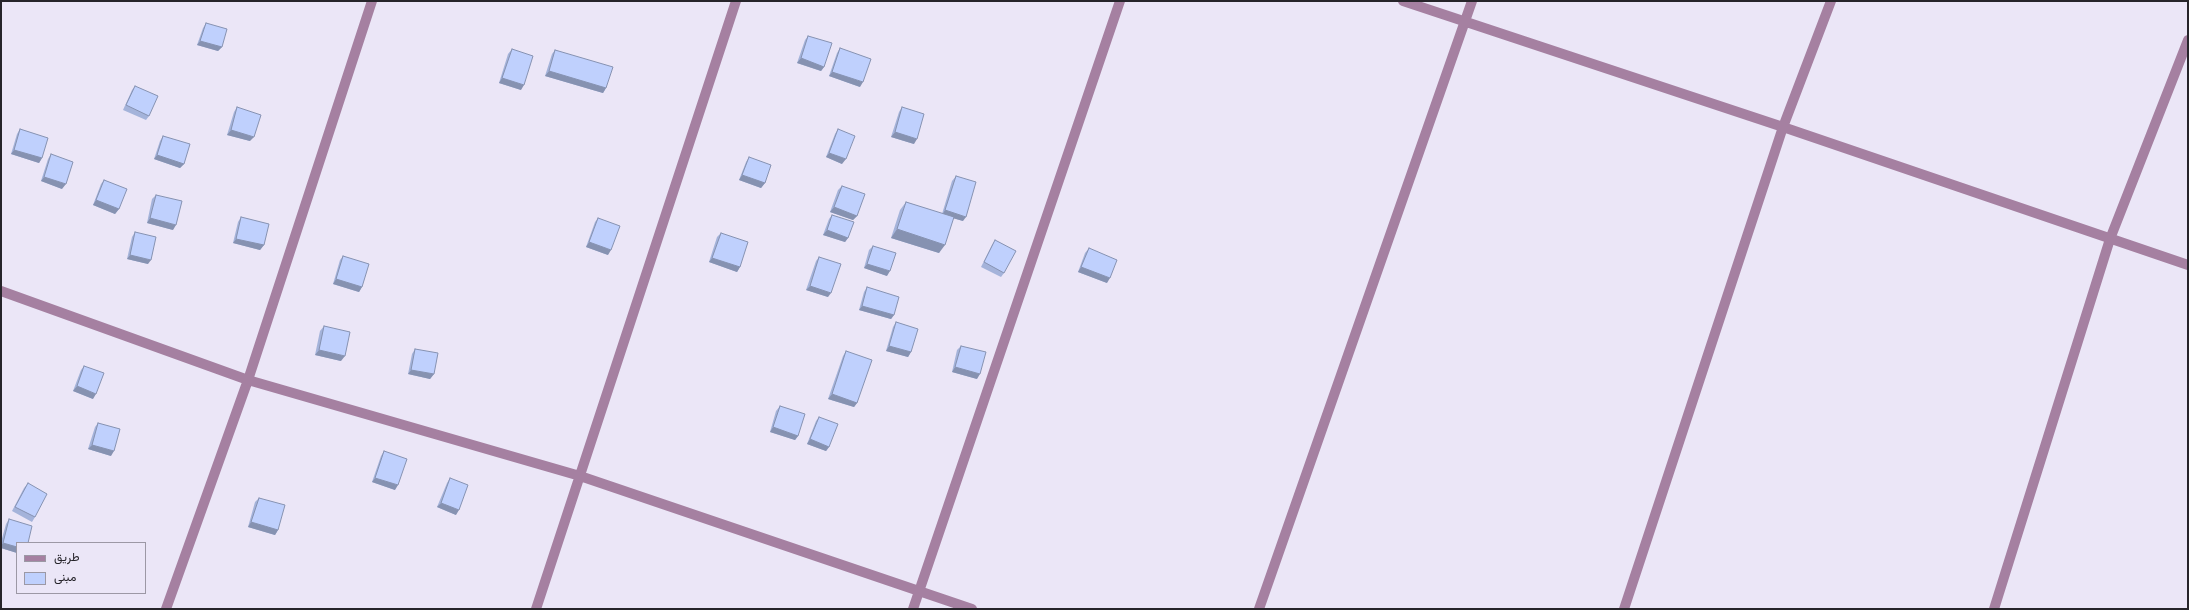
<!DOCTYPE html>
<html>
<head>
<meta charset="utf-8">
<style>
	body { margin:0 }
	#map { position:relative; width:2189px; height:610px; overflow:hidden; background:#ebe6f7; font-family:Arial,Vazirmatn,sans-serif }
	canvas { display:block }
	.frame { position:absolute; inset:0; border:2px solid #26242a; pointer-events:none }
	.legend { position:absolute; left:16px; top:542px; width:130px; height:52px; box-sizing:border-box; background:#ebe6f7; border:1px solid #9c98a5; margin:0; padding:5px 7px; list-style:none; font-size:12px; color:#26242a }
	.legend li { display:flex; align-items:center; gap:8px; height:20px }
	.legend b { width:20px; border:1px solid #9c98a5 }
</style>
</head>
<body>
<div id="map">
<canvas width="2189" height="610"></canvas>
<div class="frame"></div>
<ul class="legend">
<li><b style="height:5px;background:#a580a1"></b>طريق</li>
<li><b style="height:11px;background:#bfd0fd"></b>مبنى</li>
</ul>
</div>
<script>
const context = document.querySelector('canvas').getContext('2d');
context.lineJoin = 'round';
const poly = rows => new Path2D(rows.map(r => 'M' + r).join(''));
function strokePath(path, color, width, dash) { context.strokeStyle = color; context.lineWidth = width; context.lineCap = dash ? 'butt' : 'round'; context.setLineDash(dash || []); context.stroke(path); }
function fillPath(path, color) { context.fillStyle = color; context.fill(path, 'evenodd'); }
const minor = poly([
	[1403,1,1783,127,2188,265],
	[1,291,248,380,580,476,972,609],
	[166,609,248,380,372,1],
	[536,609,736,1],
	[913,609,1120,1],
	[1259,609,1472,1],
	[1624,609,1783,127,1831,1],
	[1994,609,2110,239,2188,40]
]);
const wall = poly([
	[206,23,222,47,218,51,197,45,203,28],
	[808,36,824,67,821,71,797,63,805,40],
	[840,48,860,87,829,76,837,53],
	[512,49,521,90,499,83,508,54],
	[555,50,606,88,603,93,545,76,552,54],
	[135,86,149,116,146,120,123,110,132,90],
	[237,107,250,141,227,135,234,112],
	[902,107,914,144,891,137,899,112],
	[20,129,42,158,39,163,11,154,17,134],
	[838,129,842,164,826,157,835,134],
	[163,136,184,164,180,168,154,159,160,141],
	[51,154,62,189,41,181,48,159],
	[749,157,765,183,761,188,739,180,746,162],
	[956,176,963,221,953,218,939,253,891,238,900,210,906,202,942,214,952,181],
	[104,180,119,209,115,214,93,205,101,184],
	[842,186,857,216,853,220,830,212,838,190],
	[156,195,173,230,147,223,152,199],
	[832,215,848,238,845,242,823,235,829,219],
	[241,217,264,245,260,250,233,243,238,222],
	[598,218,608,255,586,247,595,222],
	[135,232,148,264,127,259,132,237],
	[721,233,740,267,737,272,709,262,717,237],
	[995,240,1004,273,1001,277,981,267,992,245],
	[873,246,887,276,864,268,869,250],
	[1089,248,1107,283,1078,272,1085,253],
	[343,256,362,287,359,292,333,284,340,260],
	[819,257,828,297,806,290,816,261],
	[867,287,894,315,891,319,859,310,864,292],
	[896,322,911,352,908,357,886,351,893,327],
	[324,326,341,361,315,355,320,331],
	[961,346,977,379,952,372,957,350],
	[415,349,434,374,430,379,408,374,412,354],
	[846,351,857,403,854,407,828,399,843,356],
	[84,366,93,399,73,391,81,370],
	[780,406,798,436,795,440,770,432,776,411],
	[819,417,829,447,826,451,807,444,816,421],
	[98,423,111,456,88,449,95,427],
	[384,451,395,490,372,482,381,456],
	[450,478,456,515,437,507,447,483],
	[28,483,35,517,32,522,12,511,24,488],
	[259,498,278,530,275,535,248,527,255,502],
	[9,519,17,553,1,548,1,542,6,524]
]);
const shadedWall = poly([
	[200,41,222,47,218,51,197,45],
	[801,58,824,67,821,71,797,63],
	[549,71,606,88,603,93,545,76],
	[832,72,863,82,860,87,829,76],
	[502,78,524,85,521,90,499,83],
	[231,130,254,137,250,141,227,135],
	[895,132,917,139,914,144,891,137],
	[14,150,42,158,39,163,11,154],
	[829,153,846,159,842,164,826,157],
	[157,155,184,164,180,168,154,159],
	[742,175,765,183,761,188,739,180],
	[44,177,66,184,62,189,41,181],
	[96,200,119,209,115,214,93,205],
	[834,207,857,216,853,220,830,212],
	[945,210,966,217,963,221,942,215],
	[150,218,176,225,173,230,147,223],
	[897,229,945,245,939,253,891,238],
	[827,230,848,238,845,242,823,235],
	[236,239,264,245,260,250,233,243],
	[589,242,611,250,608,255,586,247],
	[130,255,151,260,148,264,127,259],
	[712,258,740,267,737,272,709,262],
	[867,264,890,271,887,276,864,268],
	[1081,267,1110,278,1107,283,1078,272],
	[336,279,362,287,359,292,333,284],
	[810,286,831,293,828,297,806,290],
	[862,306,894,315,891,319,859,310],
	[889,346,911,352,908,357,886,351],
	[319,350,345,356,341,361,315,355],
	[955,367,980,374,977,379,952,372],
	[411,370,434,374,430,379,408,374],
	[77,386,96,394,93,399,73,391],
	[832,394,857,403,854,407,828,399],
	[773,427,798,436,795,440,770,432],
	[810,439,829,447,826,451,807,444],
	[92,445,114,451,111,456,88,449],
	[375,478,398,485,395,490,372,482],
	[441,503,459,510,456,515,437,507],
	[251,522,278,530,275,535,248,527],
	[3,543,17,547,17,553,1,548,1,545]
]);
const building = poly([
	[206,23,227,29,222,47,200,41,206,23],
	[808,36,832,43,824,67,801,58,808,36],
	[840,48,871,59,863,82,832,72,840,48],
	[512,49,533,56,524,85,502,78,512,49],
	[555,50,613,67,606,88,549,71,555,50],
	[135,86,158,96,149,116,126,105,135,86],
	[237,107,261,115,254,137,231,130,237,107],
	[902,107,924,114,917,139,895,132,902,107],
	[20,129,48,138,42,158,14,150,20,129],
	[838,129,855,136,846,159,829,153,838,129],
	[163,136,190,144,184,164,157,155,163,136],
	[51,154,73,162,66,184,44,177,51,154],
	[749,157,771,165,765,183,742,175,749,157],
	[956,176,976,182,966,217,945,210,956,176],
	[104,180,127,189,119,209,96,200,104,180],
	[842,186,865,194,857,216,834,207,842,186],
	[156,195,182,201,176,225,150,218,156,195],
	[906,202,954,217,945,245,897,229,906,202],
	[832,215,854,222,848,238,827,230,832,215],
	[241,217,269,224,264,245,236,239,241,217],
	[598,218,620,226,611,250,589,242,598,218],
	[135,232,156,237,151,260,130,255,135,232],
	[721,233,748,242,740,267,712,258,721,233],
	[995,240,1016,251,1004,273,984,262,995,240],
	[873,246,896,253,890,271,867,264,873,246],
	[1089,248,1117,260,1110,278,1081,267,1089,248],
	[343,256,369,264,362,287,336,279,343,256],
	[819,257,841,264,831,293,810,286,819,257],
	[867,287,899,297,894,315,862,306,867,287],
	[896,322,918,329,911,352,889,346,896,322],
	[324,326,350,332,345,356,319,350,324,326],
	[961,346,986,352,980,374,955,367,961,346],
	[415,349,438,353,434,374,411,370,415,349],
	[846,351,872,360,857,403,832,394,846,351],
	[84,366,104,373,96,394,77,386,84,366],
	[780,406,805,414,798,436,773,427,780,406],
	[819,417,838,424,829,447,810,439,819,417],
	[98,423,120,429,114,451,92,445,98,423],
	[384,451,407,459,398,485,375,478,384,451],
	[450,478,468,485,459,510,441,503,450,478],
	[28,483,47,494,35,517,15,507,28,483],
	[259,498,285,505,278,530,251,522,259,498],
	[9,519,32,526,28,543,17,543,17,547,3,543,9,519]
]);
strokePath(minor, '#a580a1', 10);
fillPath(wall, '#a4b3da');
fillPath(shadedWall, '#8692b1');
fillPath(building, '#bfd0fd');
strokePath(building, '#8692b1', 1);
</script>
</body>
</html>
